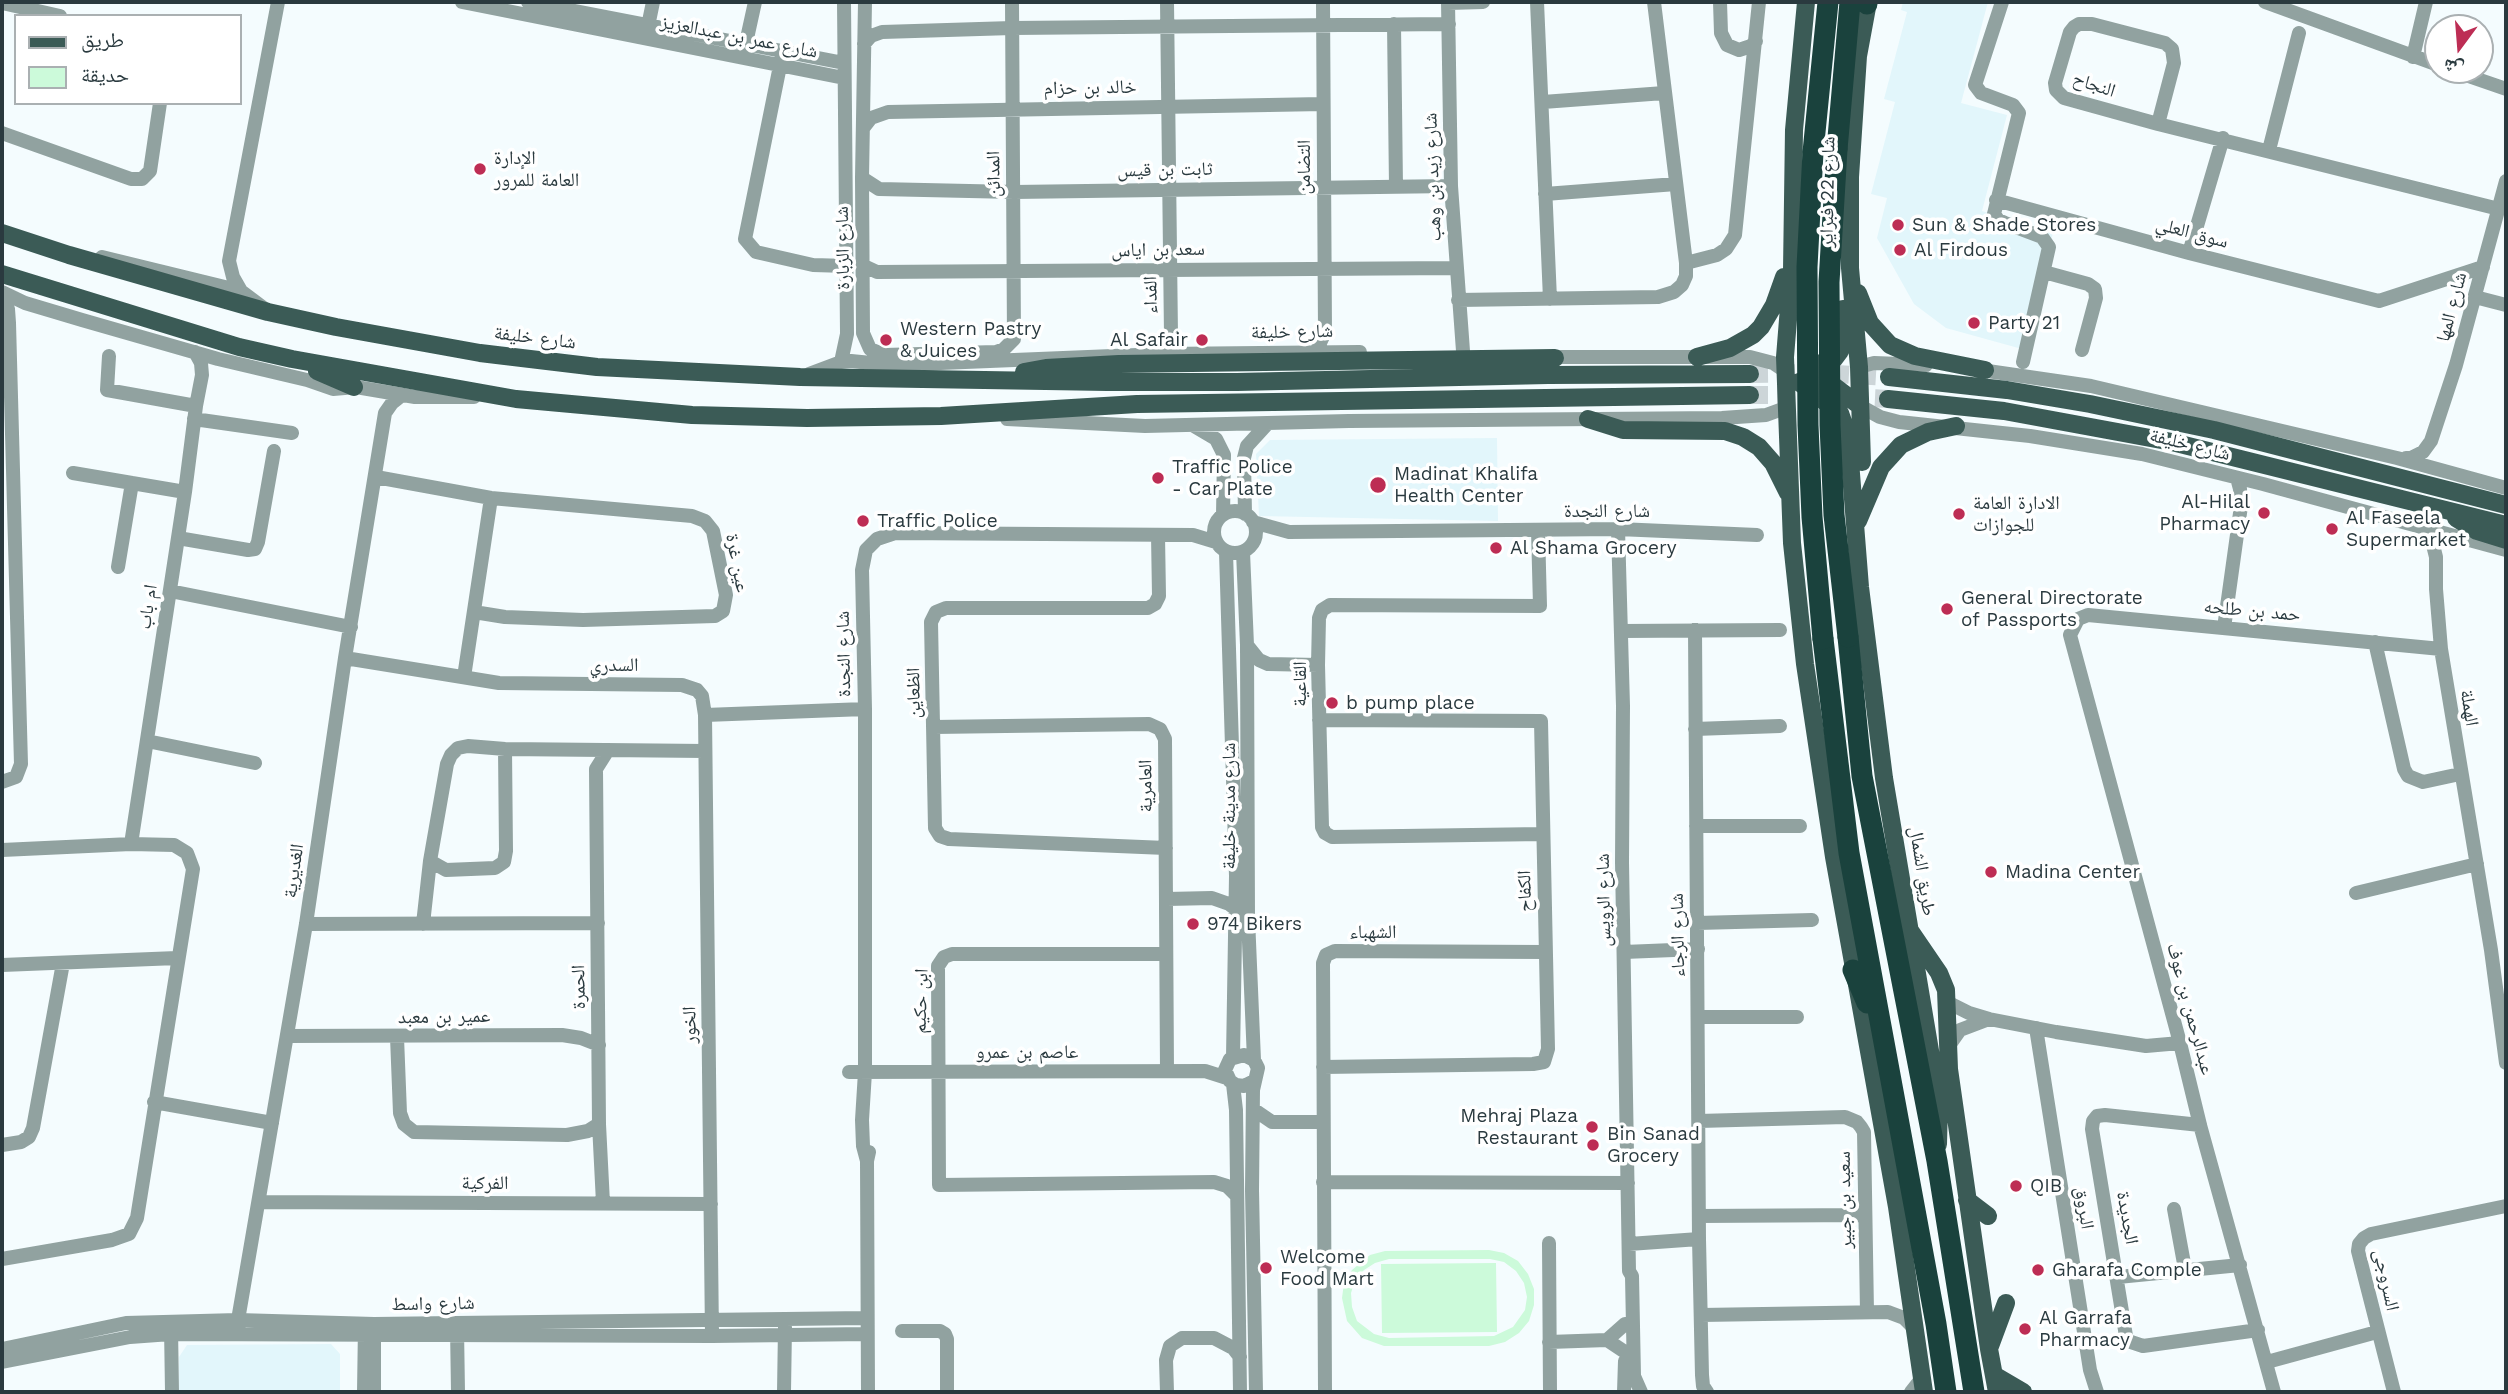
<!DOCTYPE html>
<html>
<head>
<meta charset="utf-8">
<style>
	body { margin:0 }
	#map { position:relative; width:2508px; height:1394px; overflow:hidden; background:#f4fcfe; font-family:"Work Sans","Noto Naskh Arabic",sans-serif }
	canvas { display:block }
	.frame { position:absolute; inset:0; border:4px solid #2a3a3f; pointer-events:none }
	.legend { position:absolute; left:14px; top:14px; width:228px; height:91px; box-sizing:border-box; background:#fff; border:2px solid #aab0b2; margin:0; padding:9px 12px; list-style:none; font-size:21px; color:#2a3a3f }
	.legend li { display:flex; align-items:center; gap:14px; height:35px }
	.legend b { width:35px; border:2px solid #aab0b2 }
	.north { position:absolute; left:2424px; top:14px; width:70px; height:70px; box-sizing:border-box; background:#fff; border:2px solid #aab0b2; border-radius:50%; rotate:196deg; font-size:19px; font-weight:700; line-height:28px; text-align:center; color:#2a3a3f }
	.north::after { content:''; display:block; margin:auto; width:24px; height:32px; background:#bd2d54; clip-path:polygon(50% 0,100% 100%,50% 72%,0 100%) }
</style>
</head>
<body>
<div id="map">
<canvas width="2508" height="1394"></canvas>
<div class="frame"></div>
<ul class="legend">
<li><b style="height:9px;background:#3b5b56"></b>طريق</li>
<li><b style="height:19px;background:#ccfada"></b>حديقة</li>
</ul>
<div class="north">ش</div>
</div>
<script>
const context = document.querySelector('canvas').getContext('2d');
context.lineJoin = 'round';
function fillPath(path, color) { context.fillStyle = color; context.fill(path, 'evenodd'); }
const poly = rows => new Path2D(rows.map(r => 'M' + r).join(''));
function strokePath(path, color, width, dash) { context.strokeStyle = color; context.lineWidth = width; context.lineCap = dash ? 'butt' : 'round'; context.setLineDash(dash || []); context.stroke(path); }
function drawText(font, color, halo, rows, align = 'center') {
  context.font = font + ' "Work Sans","Noto Naskh Arabic",sans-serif'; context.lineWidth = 7; context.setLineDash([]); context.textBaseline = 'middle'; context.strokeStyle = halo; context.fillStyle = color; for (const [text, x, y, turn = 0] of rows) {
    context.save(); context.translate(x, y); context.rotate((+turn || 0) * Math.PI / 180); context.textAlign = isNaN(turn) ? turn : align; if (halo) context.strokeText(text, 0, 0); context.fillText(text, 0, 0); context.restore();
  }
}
const built = poly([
	[1903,2,1988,2,1961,103,2007,115,1982,211,2053,233,2022,349,1946,328,1914,304,1877,238,1887,198,1871,194,1895,102,1884,99,1907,12,1901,10],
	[1497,438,1498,521,1259,516,1256,454,1270,440],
	[331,1344,340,1354,340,1392,179,1392,179,1357,187,1345]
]);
const green = poly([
	[1489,1250,1504,1253,1518,1261,1528,1274,1534,1289,1534,1305,1529,1321,1519,1333,1505,1342,1489,1346,1384,1346,1362,1338,1347,1321,1342,1298,1344,1283,1352,1270,1370,1255,1385,1251],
	[1389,1259,1490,1259,1504,1262,1516,1271,1524,1283,1527,1297,1525,1310,1513,1327,1494,1336,1389,1338,1374,1334,1357,1321,1352,1307,1351,1293,1355,1280,1364,1270,1375,1263],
	[1496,1263,1497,1332,1382,1333,1381,1264]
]);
const majorTunnel = poly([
	[1750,374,1818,373,1889,377],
	[1750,395,1802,395],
	[1848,397,1888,399]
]);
const minor = poly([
	[462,2,844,78],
	[528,2,844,63],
	[865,2,862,178,863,333,870,349,884,355,996,352,1004,349,1014,339,1012,2],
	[1448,2,1451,186,1463,351],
	[1537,2,1550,299],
	[1720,2,1721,33,1727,45,1739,50,1751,46,1756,41],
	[2002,2,1975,85,1981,93,2013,105,2019,113,1994,214,1998,220,2005,223,2042,237,2049,247,2023,362],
	[2265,2,2438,65],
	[2,3,60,16],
	[1448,3,1483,2],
	[1394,24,1396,187],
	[647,31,653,2],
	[864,44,871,36,882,32,1012,28,1449,24],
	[744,52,755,2],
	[782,56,745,239,756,252,813,265,847,266],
	[2413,57,2426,2],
	[2451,70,2506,89],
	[1543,102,1664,93],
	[2158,124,2174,63,2172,49,2165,43,2092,24,2079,24,2074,27,2070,32,2055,83,2056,90,2064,98,2158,124,2499,209],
	[864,127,871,118,888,112,1323,104],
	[2,133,131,179,142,179,150,171,160,103],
	[2269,150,2299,33],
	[862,178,879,189,1014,192,1451,186],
	[1545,194,1676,184],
	[1996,200,2189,253,2379,301,2483,267],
	[2189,253,2223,138],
	[102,257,233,289,241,291,265,309],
	[1686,263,1717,255,1726,249,1735,235,1759,2],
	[862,265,877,272,1456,268],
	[2044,272,2088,284,2095,289,2096,298,2082,350],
	[241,291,233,277,229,261,278,2],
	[2,292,25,303,82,320,218,359,307,380,333,389,356,387,415,397,474,397],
	[2,294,8,309,9,323,21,764,16,777,2,782],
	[2475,297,2506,305],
	[1458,300,1658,297,1674,292,1682,285,1686,276,1686,263,1654,2],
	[1316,352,1325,332,1323,2],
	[1162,354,1171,335,1167,2],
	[109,356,107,390,196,406],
	[1545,357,1750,357,1773,363,1785,371],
	[841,362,847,334,844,2],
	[1859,367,1874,363,1926,365],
	[1974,369,2091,386,2397,458,2506,488],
	[809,374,841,362,851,361,891,365,1162,354,1360,352],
	[1860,406,1880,417,1899,422,2030,436,2142,454,2263,484,2506,550],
	[194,419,292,433],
	[1007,419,1145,426,1349,421,1722,418,1766,415,1788,407],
	[1194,426,1216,439,1224,455,1223,515],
	[2406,458,2411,458,2423,452,2431,441,2456,365,2506,181],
	[73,473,185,492],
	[376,477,491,498,692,516,705,521,713,531,726,595,723,611,715,616,583,620,505,617,474,612],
	'1214 532a21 21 0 1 1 42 0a21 21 0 1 1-42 0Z',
	[1245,514,1244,458,1247,446,1268,423],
	[1253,522,1289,532,1618,529,1757,535],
	[1618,529,1623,706,1622,862,1629,1271,1632,1276,1634,1376,1641,1392],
	[2429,529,2436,557,2436,589,2441,649,2491,950,2506,1063],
	[1538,530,1540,606,1330,605,1322,610,1319,618,1318,665,1322,827,1325,833,1332,837,1543,834],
	[1158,535,1159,596,1155,604,1148,608,946,608,936,612,931,622,935,828,940,836,949,839,1166,848],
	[178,538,248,550,255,549,258,542,274,451],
	[1226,552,1236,876,1233,1057],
	[1243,552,1247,645,1248,918,1254,1060],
	[118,567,132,483],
	[170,591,351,627],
	[2224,628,2241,506,2240,489,2237,478],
	[1695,630,1699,1239,1702,1375,1703,1386,1707,1392],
	[1622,631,1780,630],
	[2375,642,2404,769,2408,776,2423,782,2460,774],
	[1247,645,1259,660,1268,664,1318,665],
	[345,658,499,683,682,685,697,690,702,696,705,715,712,1336],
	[464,677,491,498],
	[705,715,865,709],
	[1319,720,1541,721,1548,1049,1544,1062,1533,1064,1323,1067],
	[934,727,1149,724,1160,729,1165,739,1167,1070],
	[1695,729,1780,726],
	[147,741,255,763],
	[1696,826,1800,826],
	[131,844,185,492,196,406,202,375,201,363,195,352],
	[2,850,131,844,174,845,187,853,193,869,137,1218,129,1234,112,1240,2,1259],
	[430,861,446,870,495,868,504,862,506,851,505,749],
	[2356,893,2477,864],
	[1167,899,1212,898,1229,904,1236,909],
	[1697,923,1812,920],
	[306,924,598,923],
	[423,924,430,861,447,764,451,755,458,748,468,746,505,749,705,751],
	[1624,952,1698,949],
	[1166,954,952,954,944,957,938,966,939,1185,1214,1182,1227,1186,1236,1195],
	[2,965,177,958],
	[1947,1002,1969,1013,1989,1019,2056,1032,2146,1046,2180,1043],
	[1698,1017,1797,1017],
	[2036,1028,2090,1370,2097,1392],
	[287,1036,562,1035,581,1038,599,1045],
	[397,1037,400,1113,404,1124,414,1132,567,1135,588,1131,599,1124],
	[1948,1047,1960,1030,1989,1019],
	[849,1072,1205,1071,1227,1078],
	[1254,1081,1244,1086,1236,1085,1230,1081,1225,1070,1230,1059,1244,1055,1254,1060,1258,1068,1253,1090,1252,1190,1256,1392],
	[1233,1084,1236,1110,1240,1392],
	[154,1102,272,1123],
	[1253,1109,1272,1122,1323,1122],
	[1699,1121,1845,1117,1857,1122,1861,1127,1864,1132,1867,1312],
	[2200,1125,2105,1115,2097,1116,2093,1121,2092,1129,2126,1336,2128,1341,2143,1346,2258,1330],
	[2,1145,21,1142,29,1137,33,1128,63,963],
	[867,1161,863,1146,862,1120,865,1072,865,709,862,570,866,550,877,539,895,533,1193,535,1216,542],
	[1323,1182,1628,1183],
	[259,1202,711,1204],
	[603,1203,599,1124,596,769,608,750],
	[2174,1209,2185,1269],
	[1699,1216,1865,1215],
	[1549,1243,1550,1392],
	[1629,1244,1699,1239],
	[2118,1277,2240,1265],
	[1701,1315,1888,1312,1904,1318,1914,1328],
	[171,1327,172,1392],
	[457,1328,458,1392],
	[374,1329,374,1392],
	[902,1331,940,1331,945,1334,947,1339,947,1392],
	[239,1334,238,1320,306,924,345,658,385,413,392,403,402,395],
	[1607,1340,1625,1324],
	[1549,1342,1607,1340,1625,1352],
	[2,1349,126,1323,238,1320,374,1324,867,1318],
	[2,1362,130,1337,171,1334,712,1336,867,1334],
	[2267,1362,2377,1332],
	[364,1392,365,1325],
	[784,1392,785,1327],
	[868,1392,867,1161,869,1152],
	[1167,1392,1166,1360,1170,1346,1182,1338,1214,1338,1233,1348,1240,1357],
	[1325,1392,1323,963,1326,955,1335,951,1545,952],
	[1624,1392,1625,1361],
	[1911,1392,1922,1378],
	[2274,1392,2200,1125,2180,1043,2070,635,2078,619,2088,615,2441,649],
	[2394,1392,2358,1251,2359,1244,2364,1238,2371,1234,2506,1206]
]);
const major = poly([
	[1806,2,1794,130,1792,270,1785,357,1792,543,1805,664,1834,857,1897,1207,1924,1392],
	[2,233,69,255,268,312,336,327,480,353,597,367,800,377,1107,382,1237,382,1548,375,1750,374],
	[2,274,239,347,292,359,516,399,692,415,807,418,941,416,1137,404,1750,395],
	[1858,293,1870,323,1890,345,1915,356,1985,370],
	[1697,357,1730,348,1753,335,1761,327,1774,305,1784,277],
	[1821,363,1834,359,1840,351,1843,309],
	[317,371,354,387],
	[1024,372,1046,368,1119,364,1555,358],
	[1822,377,1860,406],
	[1889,377,2007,390,2090,404,2214,430,2506,505],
	[1799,382,1840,413,1848,436,1860,587,1884,778,1939,1104,1938,1144],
	[1888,399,2004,411,2172,442,2506,525],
	[1588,419,1623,430,1725,431,1743,437,1759,447,1773,463,1788,493],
	[1862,462,1859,367,1850,268,1850,177,1858,56,1868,2],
	[2456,518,2477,531,2506,540],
	[1858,521,1881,467,1901,445,1928,432,1956,426],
	[1911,932,1939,973,1946,990,1949,1069,1989,1349,1997,1392],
	[1967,1200,1988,1216],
	[1990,1346,2006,1303],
	[1994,1375,2023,1392]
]);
const highway = poly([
	[1867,4,1867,2],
	[1837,149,1850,2],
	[1813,152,1828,2],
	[1848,637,1862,776,1937,1161,1974,1392],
	[1823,639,1849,853,1936,1324,1946,1392],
	[1853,970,1867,1003]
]);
const highwayBridge = poly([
	[1837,149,1829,282,1830,425,1834,515,1848,637],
	[1813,152,1807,267,1808,425,1812,517,1823,639]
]);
const markers = [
	[480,169,7,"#bd2d54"],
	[1898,225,7,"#bd2d54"],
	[1900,250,7,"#bd2d54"],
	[1974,323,7,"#bd2d54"],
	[886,340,7,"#bd2d54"],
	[1202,340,7,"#bd2d54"],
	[1158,478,7,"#bd2d54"],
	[1378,485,9,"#bd2d54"],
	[2264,513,7,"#bd2d54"],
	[1959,514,7,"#bd2d54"],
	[863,521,7,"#bd2d54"],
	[2332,529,7,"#bd2d54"],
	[1496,548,7,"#bd2d54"],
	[1947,609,7,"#bd2d54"],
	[1332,703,7,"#bd2d54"],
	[1991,872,7,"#bd2d54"],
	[1193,924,7,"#bd2d54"],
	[1592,1127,7,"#bd2d54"],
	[1593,1145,7,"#bd2d54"],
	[2016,1186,7,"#bd2d54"],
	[1266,1268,7,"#bd2d54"],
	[2038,1270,7,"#bd2d54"],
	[2025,1329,7,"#bd2d54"]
];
const streetNames = [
	["شارع عمر بن عبدالعزيز",739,37,11],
	["النجاح",2094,85,18],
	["خالد بن حزام",1090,88,-1],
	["التضامن",1304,167,-90],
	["ثابت بن قيس",1165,170,-1],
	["المدائن",994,174,-91],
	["شارع زيد بن وهب",1433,177,-92],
	["شارع 22 فبراير",1828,192,-89],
	["سوق العلي",2192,233,15],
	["شارع الزبارة",843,248,-91],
	["سعد بن اياس",1158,250,-1],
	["الفداء",1151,295,-91],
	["شارع المها",2452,307,-75],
	["شارع خليفة",1292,332,-1],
	["شارع خليفة",535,338,7],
	["شارع خليفة",2190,445,14],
	["شارع النجدة",1607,511],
	["عين غرة",737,563,79],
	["ام باب",148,607,-81],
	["حمد بن طلحه",2252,611,5],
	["شارع النجدة",844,654,-91],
	["السدري",614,665],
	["القاعية",1300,684,-90],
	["الظعاين",914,693,-91],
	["الهملة",2469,708,81],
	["العامرية",1146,786,-91],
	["شارع مدينة خليفة",1229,806,-90],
	["الغديرية",294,871,-82],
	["طريق الشمال",1922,871,81],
	["الكفاح",1525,891,-91],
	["شارع الرويس",1604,900,-91],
	["الشهباء",1373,932],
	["شارع الرجاء",1678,935,-91],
	["الحمرة",579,987,-91],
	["ابن حكيم",921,1001,-88],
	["عبدالرحمن بن عوف",2190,1009,75],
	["عمير بن معبد",444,1017,-1],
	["الخور",690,1025,-91],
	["عاصم بن عمرو",1027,1052],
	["الفركية",485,1183],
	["سعيد بن جبير",1845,1200,-91],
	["البروق",2084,1208,81],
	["الجديدة",2127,1218,80],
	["السروجى",2386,1280,78],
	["شارع واسط",433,1304,-1]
];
const poiNames = [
	["الإدارة",494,158],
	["العامة للمرور",494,180],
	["Sun & Shade Stores",1912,225],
	["Al Firdous",1914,250],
	["Party 21",1988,323],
	["Western Pastry",900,329],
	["& Juices",900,351],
	["Al Safair",1188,340,"right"],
	["Traffic Police",1172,467],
	["- Car Plate",1172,489],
	["Madinat Khalifa",1394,474],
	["Health Center",1394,496],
	["Al-Hilal",2250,502,"right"],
	["Pharmacy",2250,524,"right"],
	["الادارة العامة",1973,503],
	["للجوازات",1973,525],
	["Al Faseela",2346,518],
	["Supermarket",2346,540],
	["Traffic Police",877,521],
	["Al Shama Grocery",1510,548],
	["General Directorate",1961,598],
	["of Passports",1961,620],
	["b pump place",1346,703],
	["Madina Center",2005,872],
	["974 Bikers",1207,924],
	["Mehraj Plaza",1578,1116,"right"],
	["Restaurant",1578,1138,"right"],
	["Bin Sanad",1607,1134],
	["Grocery",1607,1156],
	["QIB",2030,1186],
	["Welcome",1280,1257],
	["Food Mart",1280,1279],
	["Gharafa Comple",2052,1270],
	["Al Garrafa",2039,1318],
	["Pharmacy",2039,1340]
];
fillPath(built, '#e2f6fb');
fillPath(green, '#ccfada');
strokePath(majorTunnel, '#ccd5d8', 18, [18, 9]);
strokePath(minor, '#91a2a0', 14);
strokePath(major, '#3b5b56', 18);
strokePath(highway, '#1a423d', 21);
strokePath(highwayBridge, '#1a423d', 21);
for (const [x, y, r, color] of markers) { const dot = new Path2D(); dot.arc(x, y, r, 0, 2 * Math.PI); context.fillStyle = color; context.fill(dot); strokePath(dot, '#fff', 2.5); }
drawText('19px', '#2a3a3f', '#fff', streetNames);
drawText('19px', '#2a3a3f', '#fff', poiNames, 'left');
</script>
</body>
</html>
